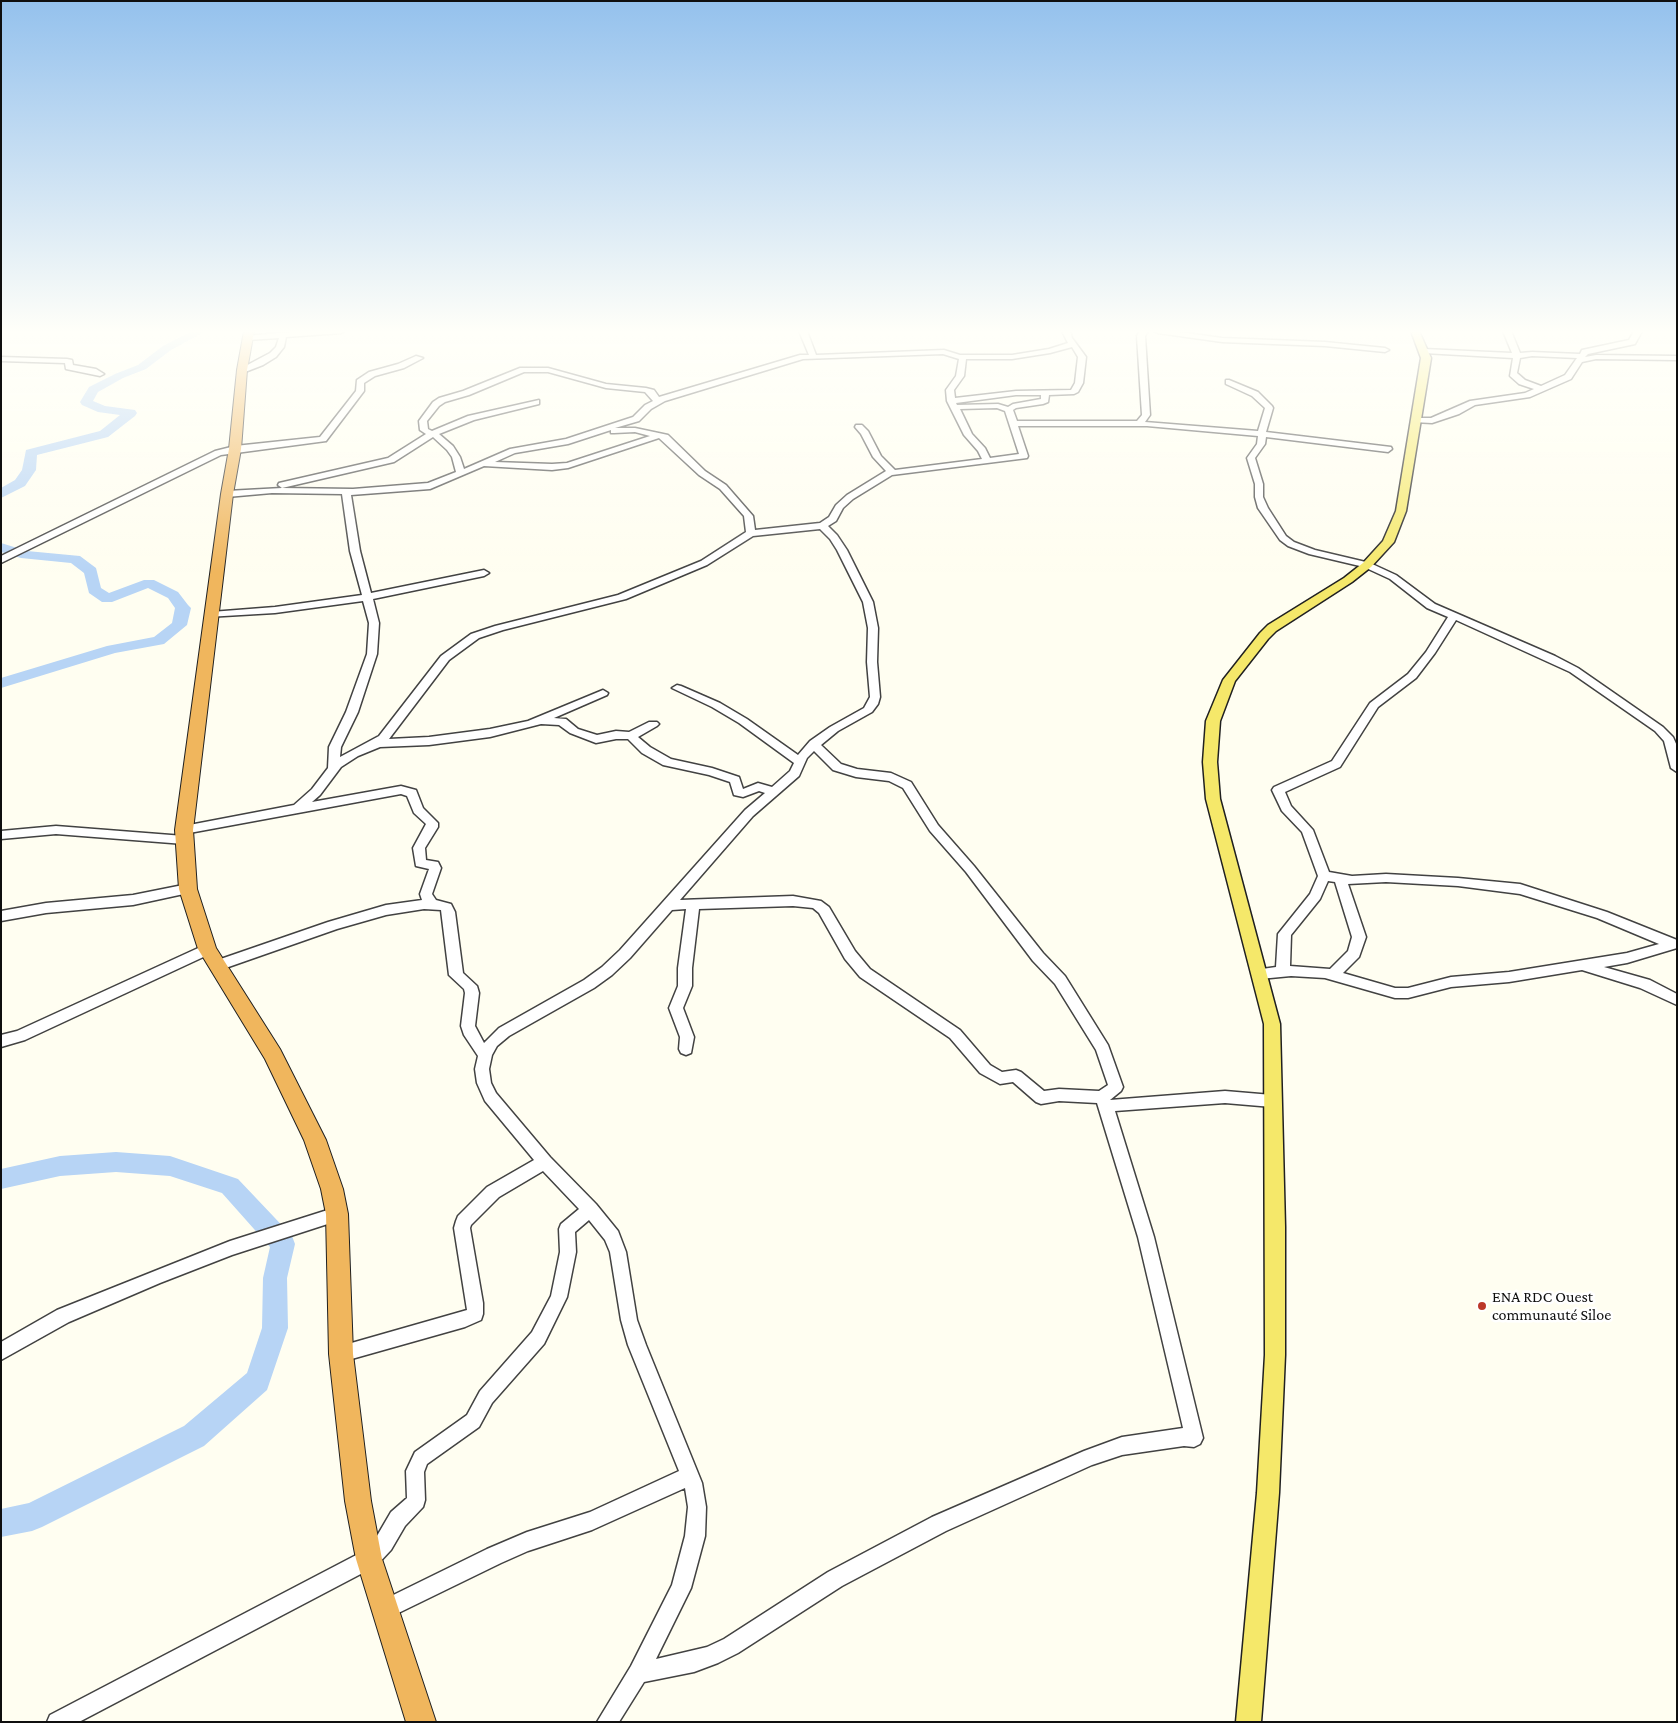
<!DOCTYPE html>
<html>
<head>
<meta charset="utf-8">
<style>
	body { margin:0 }
	#map { position:relative; width:1678px; height:1723px; overflow:hidden; background:#fffef1; font-family:"Crimson Pro",serif }
	canvas { display:block }
	.frame { position:absolute; inset:0; border:2px solid #0f0f0f; pointer-events:none }
</style>
</head>
<body>
<div id="map">
<canvas width="1678" height="1723"></canvas>
<div class="frame"></div>
</div>
<script>
const context = document.querySelector('canvas').getContext('2d');
context.lineJoin = 'round';
const poly = rows => new Path2D(rows.map(r => 'M' + r).join(''));
function fillPath(path, color) { context.fillStyle = color; context.fill(path, 'evenodd'); }
function strokePath(path, color, width, dash) { context.strokeStyle = color; context.lineWidth = width; context.lineCap = dash ? 'butt' : 'round'; context.setLineDash(dash || []); context.stroke(path); }
function drawText(font, color, halo, rows, align = 'center') {
  context.font = font + ' "Crimson Pro",serif'; context.lineWidth = 5; context.setLineDash([]); context.textBaseline = 'middle'; context.strokeStyle = halo; context.fillStyle = color; for (const [text, x, y, turn = 0] of rows) {
    context.save(); context.translate(x, y); context.rotate((+turn || 0) * Math.PI / 180); context.textAlign = isNaN(turn) ? turn : align; if (halo) context.strokeText(text, 0, 0); context.fillText(text, 0, 0); context.restore();
  }
}
const river = poly([
	[192,331,206,331,171,350,146,369,123,378,98,392,93,401,105,406,135,410,137,413,135,416,108,437,37,455,36,470,25,486,1,498,1,488,15,480,22,470,26,450,100,431,120,415,98,412,82,405,80,402,89,387,115,374,138,365,163,346,192,331],
	[1,543,27,551,80,556,96,568,101,588,109,593,144,580,154,580,178,592,188,605,191,608,187,625,164,644,115,653,1,688,1,678,107,646,154,637,172,623,175,608,168,598,148,588,112,602,102,602,89,593,84,573,71,563,21,558,1,552,1,543],
	[116,1152,170,1156,238,1179,292,1236,295,1244,287,1278,288,1328,267,1390,204,1446,42,1527,32,1531,1,1537,1,1509,29,1503,184,1426,247,1373,262,1328,263,1278,270,1247,222,1193,170,1176,116,1172,60,1176,1,1189,1,1169,60,1156,116,1152]
]);
const minor = poly([
	[303,331,345,331,341,333,286,337,284,347,276,357,263,365,245,372,238,370,270,353,276,347,279,338,248,340,244,338,245,336,303,331],
	[799,331,807,331,816,355,944,350,960,355,1012,355,1049,349,1068,343,1062,331,1070,331,1072,338,1086,357,1083,383,1078,392,1074,394,1049,395,1048,402,1043,404,1016,408,1013,410,1017,421,1137,421,1142,415,1137,336,1140,331,1148,331,1145,336,1150,415,1145,422,1258,431,1265,408,1252,396,1226,384,1226,380,1229,380,1258,392,1272,406,1273,408,1266,432,1391,447,1392,449,1388,452,1266,437,1265,444,1255,458,1263,484,1263,497,1268,508,1286,536,1294,542,1315,550,1370,563,1396,575,1435,604,1555,656,1578,668,1663,727,1673,737,1677,746,1677,772,1671,768,1664,741,1655,731,1570,672,1456,620,1435,653,1416,678,1378,707,1340,767,1285,792,1291,806,1313,830,1329,872,1352,876,1386,874,1458,878,1520,884,1607,912,1677,940,1677,948,1627,963,1604,967,1650,980,1677,994,1677,1005,1640,988,1582,970,1509,982,1451,987,1408,998,1395,998,1325,978,1291,976,1260,979,1255,978,1253,974,1255,970,1276,967,1278,934,1310,894,1318,876,1302,832,1282,811,1272,790,1274,787,1332,761,1370,703,1408,674,1426,652,1448,617,1427,608,1390,579,1364,567,1309,554,1288,546,1280,540,1258,508,1255,497,1255,484,1247,458,1257,444,1258,436,1147,426,1018,426,1028,456,1027,458,892,475,853,499,843,508,836,521,828,526,837,535,847,550,873,602,878,628,877,662,880,697,878,704,872,712,838,731,821,745,841,764,857,769,891,773,911,782,938,825,974,866,1043,953,1065,976,1108,1045,1123,1087,1121,1091,1110,1100,1225,1091,1272,1095,1277,1097,1279,1101,1277,1105,1272,1107,1225,1103,1115,1111,1154,1237,1203,1438,1200,1444,1194,1447,1184,1446,1122,1455,1092,1465,946,1531,842,1586,738,1653,718,1663,694,1672,644,1682,619,1722,597,1722,631,1666,672,1585,685,1536,688,1507,685,1488,592,1530,528,1551,501,1563,384,1620,377,1617,374,1610,377,1603,487,1549,527,1532,590,1512,679,1471,628,1345,621,1320,610,1252,605,1240,589,1220,575,1232,576,1252,567,1297,544,1344,492,1403,479,1427,427,1464,424,1472,425,1500,423,1507,405,1526,391,1550,376,1566,79,1722,47,1722,50,1715,362,1552,377,1536,391,1512,407,1498,406,1471,415,1452,467,1415,480,1391,532,1332,551,1296,560,1252,559,1229,561,1224,579,1209,543,1171,499,1197,471,1225,470,1228,483,1303,483,1314,481,1320,465,1327,341,1362,335,1360,332,1354,335,1348,341,1346,467,1310,454,1228,456,1221,458,1216,487,1187,534,1160,485,1101,477,1083,475,1069,478,1056,464,1035,461,1026,465,993,464,989,449,975,441,910,424,909,386,915,337,929,217,971,212,970,210,966,212,962,328,922,386,905,422,900,420,894,429,869,416,866,413,848,426,824,414,813,407,796,401,794,184,834,178,830,184,826,294,805,312,789,328,768,329,747,346,712,367,654,369,623,363,601,275,613,207,617,206,615,211,612,275,607,362,595,350,551,342,494,272,493,227,497,223,494,227,491,282,488,278,485,279,483,388,458,426,434,420,430,419,421,433,402,439,398,463,391,520,368,548,368,606,384,646,388,654,390,659,397,800,355,809,355,799,331],
	[1072,347,1078,357,1075,383,1071,390,1016,391,955,398,954,390,964,376,966,359,1012,359,1050,353,1072,347],
	[943,354,959,359,956,376,946,390,947,401,964,435,978,451,982,459,895,470,881,456,868,431,862,425,856,425,855,427,861,434,873,457,886,471,847,495,836,505,829,517,820,523,755,530,753,516,726,485,705,471,668,435,635,428,615,428,639,421,651,409,665,401,803,359,943,354],
	[524,372,548,372,606,388,645,392,653,401,645,405,633,417,566,439,510,449,464,469,460,457,453,446,439,434,474,420,539,404,539,400,468,416,432,431,428,429,427,421,439,406,445,402,469,395,524,372],
	[1016,395,1041,395,1041,399,1013,404,1008,407,998,404,957,405,956,403,1016,395],
	[997,408,1005,411,1019,454,990,458,985,448,972,434,960,409,997,408],
	[611,430,611,433,614,433,635,432,650,436,567,463,552,464,495,462,515,453,568,444,611,430],
	[433,437,447,450,452,457,456,472,428,483,353,489,282,488,394,462,433,437],
	[659,438,699,475,720,489,744,516,746,532,701,561,618,595,495,626,471,634,441,656,379,736,340,757,341,747,358,712,377,654,379,623,373,599,484,576,489,573,484,570,371,593,360,551,351,495,430,489,484,466,552,470,568,468,659,438],
	[820,529,830,539,837,550,863,602,868,628,867,662,870,697,864,708,830,727,810,741,798,755,747,719,720,703,681,686,677,685,672,688,712,707,739,723,794,763,790,771,772,787,758,783,743,789,739,777,712,768,671,759,650,747,638,737,657,726,659,724,657,722,649,722,629,732,616,731,597,735,578,729,566,719,554,718,607,695,608,693,603,690,528,721,490,729,429,737,389,739,449,660,479,638,503,630,626,599,707,565,753,536,820,529],
	[541,724,559,725,570,733,596,743,616,739,628,739,642,753,663,765,709,775,730,782,734,795,743,797,759,791,765,793,745,810,620,950,602,967,584,980,499,1028,484,1043,475,1026,479,993,477,986,463,973,455,912,451,904,436,900,432,894,441,868,438,862,426,860,425,848,438,827,438,823,423,808,416,790,401,786,312,802,320,795,341,767,358,756,380,747,429,745,490,737,541,724],
	[814,751,833,770,856,777,889,781,903,788,930,831,966,872,1033,961,1055,984,1096,1050,1108,1085,1099,1091,1059,1089,1044,1091,1021,1072,1016,1070,1002,1072,990,1065,960,1030,870,969,855,951,829,907,821,901,793,896,680,900,753,816,799,776,807,758,814,751],
	[1328,881,1335,882,1352,937,1348,951,1330,969,1290,966,1291,935,1320,899,1328,881],
	[1386,882,1458,886,1520,894,1597,918,1659,944,1627,953,1509,972,1451,977,1408,988,1395,988,1343,973,1359,957,1366,937,1348,884,1386,882],
	[793,906,813,908,819,913,845,959,860,977,950,1038,980,1073,1000,1084,1013,1082,1036,1102,1041,1104,1059,1101,1097,1103,1138,1237,1183,1428,1122,1437,1084,1451,932,1517,828,1572,724,1639,707,1647,656,1659,691,1588,705,1536,706,1507,702,1483,646,1345,637,1320,626,1252,618,1231,596,1204,550,1157,496,1093,491,1083,489,1069,492,1055,497,1046,509,1036,594,988,612,975,630,958,672,910,686,909,678,968,678,986,669,1008,680,1037,679,1049,681,1053,686,1055,691,1053,694,1037,683,1008,692,986,692,968,699,909,793,906],
	[1154,331,1172,331,1222,338,1325,342,1385,348,1389,350,1385,352,1325,346,1222,342,1158,333,1154,331],
	[1503,331,1511,331,1520,353,1532,352,1580,354,1582,350,1629,340,1634,331,1642,331,1635,344,1588,354,1585,357,1596,355,1677,356,1677,360,1596,359,1582,362,1571,379,1530,397,1475,405,1459,414,1432,423,1413,422,1413,418,1431,418,1470,401,1525,393,1534,389,1519,384,1510,376,1513,358,1424,353,1420,351,1424,349,1512,353,1503,331],
	[1532,356,1577,358,1565,375,1541,386,1525,380,1517,373,1520,358,1532,356],
	[416,356,423,358,404,368,375,376,364,383,364,391,326,441,221,455,1,563,1,556,215,451,235,446,320,437,356,391,357,380,369,372,398,364,416,356],
	[1,357,67,359,72,360,73,365,96,369,104,374,100,376,66,369,65,363,1,361,1,357],
	[56,826,184,836,190,840,184,844,56,834,1,839,1,831,56,826],
	[188,884,193,886,194,889,193,892,133,905,46,913,1,921,1,911,46,903,133,895,188,884],
	[207,944,212,945,214,949,212,953,25,1040,1,1047,1,1035,17,1031,207,944],
	[337,1207,343,1209,345,1214,343,1219,232,1255,160,1283,69,1322,1,1360,1,1342,57,1310,230,1241,337,1207]
]);
const major = poly([
	[1411,331,1419,331,1431,358,1406,511,1394,542,1371,567,1352,582,1276,631,1268,639,1235,681,1220,721,1217,762,1220,799,1280,1024,1285,1227,1285,1355,1279,1493,1261,1722,1236,1722,1257,1493,1265,1355,1264,1024,1206,799,1203,762,1206,721,1223,680,1260,633,1268,625,1344,578,1363,563,1383,541,1396,511,1421,358,1411,331]
]);
const highway = poly([
	[244,331,254,331,247,370,241,449,233,494,193,830,197,889,216,948,280,1049,326,1140,343,1189,348,1214,353,1354,371,1501,382,1559,436,1722,406,1722,356,1559,345,1501,329,1354,326,1214,321,1189,304,1140,265,1059,198,949,179,889,175,830,221,494,229,449,237,370,244,331]
]);
const markers = [
	[1482,1306,5,"#bc382a"]
];
const nearPoinames = [
	["ENA RDC Ouest",1492,1297],
	["communauté Siloe",1492,1315]
];
fillPath(river, '#b7d4f5');
strokePath(minor, '#424242', 3);
strokePath(major, '#202020', 3);
strokePath(highway, '#202020', 2);
fillPath(minor, '#fff');
fillPath(major, '#f5e86a');
fillPath(highway, '#f0b65d');
const sky = context.createLinearGradient(0, 0, 0, 572);
sky.addColorStop(0, '#94c1ed');
sky.addColorStop(0.58, '#fffff9');
sky.addColorStop(1, '#fffff900');
context.fillStyle = sky;
context.fillRect(0, 0, 1678, 572);
for (const [x, y, r, color] of markers) { const dot = new Path2D(); dot.arc(x, y, r, 0, 2 * Math.PI); context.fillStyle = color; context.fill(dot); strokePath(dot, '#fff', 2); }
drawText('16px', '#0f0f0f', '#fff', nearPoinames, 'left');
</script>
</body>
</html>
